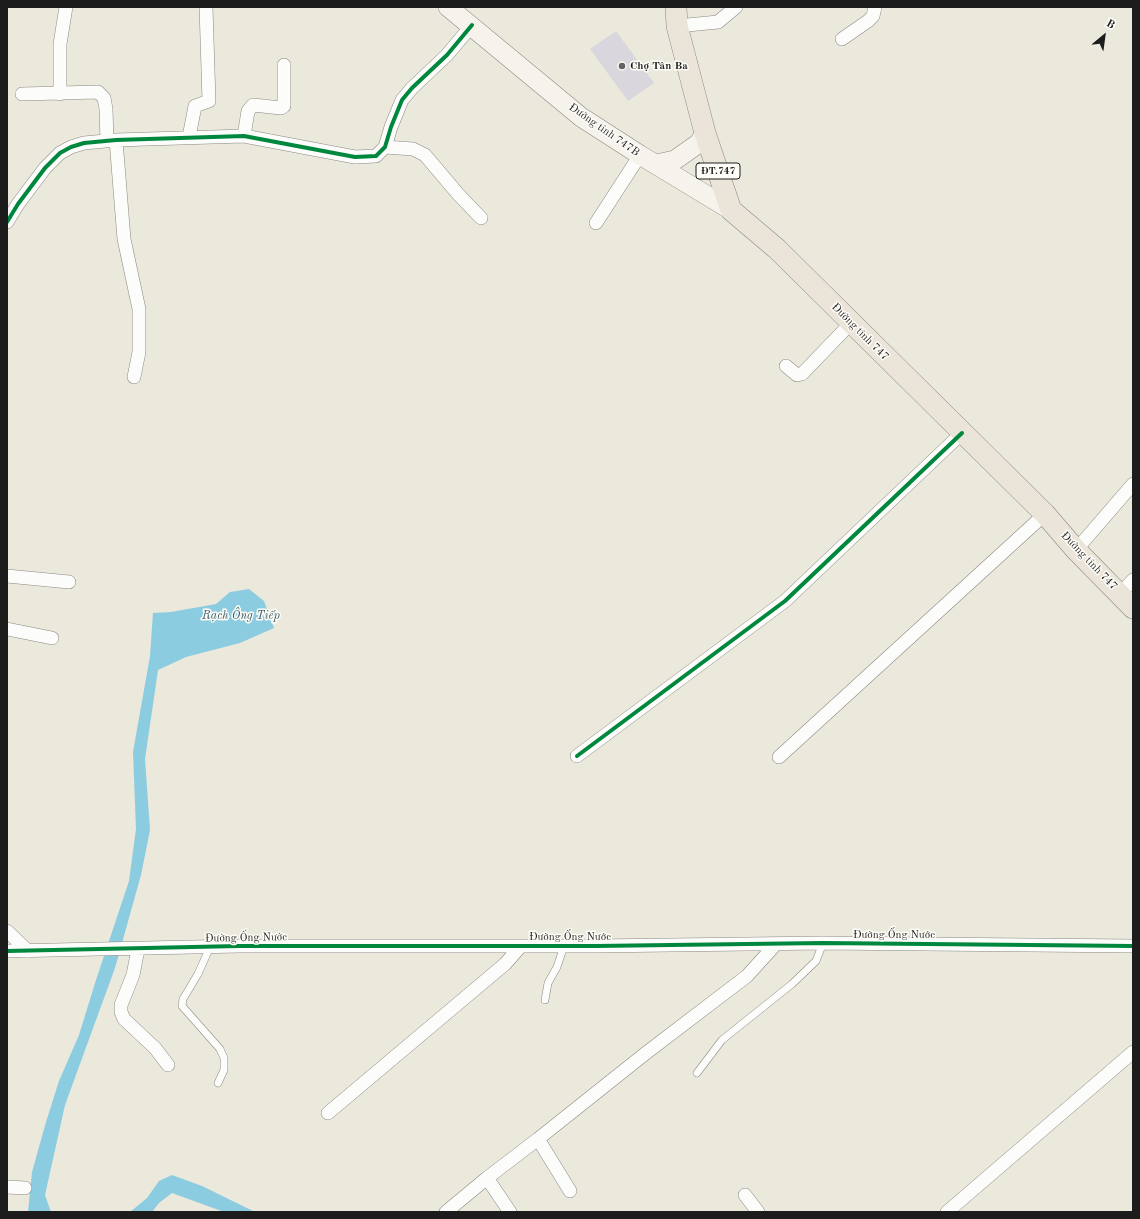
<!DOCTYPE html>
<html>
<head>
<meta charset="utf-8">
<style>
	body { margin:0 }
	#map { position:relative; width:1140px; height:1219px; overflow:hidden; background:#ebe8dc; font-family:"Old Standard TT",serif }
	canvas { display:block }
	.frame { position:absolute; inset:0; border:8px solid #1c1c1c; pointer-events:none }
	.north { position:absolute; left:1084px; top:16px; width:40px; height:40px; -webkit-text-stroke:3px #fdfcf7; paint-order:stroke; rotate:29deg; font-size:11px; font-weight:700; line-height:16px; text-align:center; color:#1c1c1c }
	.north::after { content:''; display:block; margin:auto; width:14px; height:18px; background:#1c1c1c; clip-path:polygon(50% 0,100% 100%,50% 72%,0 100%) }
</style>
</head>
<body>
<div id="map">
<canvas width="1140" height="1219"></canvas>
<div class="frame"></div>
<div class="north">B</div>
</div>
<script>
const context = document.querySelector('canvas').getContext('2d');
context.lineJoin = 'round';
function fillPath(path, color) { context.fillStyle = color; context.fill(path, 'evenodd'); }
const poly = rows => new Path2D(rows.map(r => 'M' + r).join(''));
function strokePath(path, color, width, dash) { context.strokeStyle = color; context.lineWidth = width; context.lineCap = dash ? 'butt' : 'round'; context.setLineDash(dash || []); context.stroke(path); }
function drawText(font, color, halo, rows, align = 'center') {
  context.font = font + ' "Old Standard TT",serif'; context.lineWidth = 3; context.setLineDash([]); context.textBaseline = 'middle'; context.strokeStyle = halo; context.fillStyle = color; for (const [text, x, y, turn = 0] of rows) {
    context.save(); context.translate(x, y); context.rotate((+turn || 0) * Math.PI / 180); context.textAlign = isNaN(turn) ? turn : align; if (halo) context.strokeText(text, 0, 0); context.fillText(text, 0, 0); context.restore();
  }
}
const water = poly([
	[249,589,264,601,274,628,240,643,186,657,158,670,145,759,150,830,141,875,115,968,65,1105,45,1195,51,1212,28,1212,32,1172,46,1122,59,1081,79,1035,96,980,129,881,136,829,133,752,150,656,153,613,171,612,216,604,230,592],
	[172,1175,202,1186,255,1212,224,1212,172,1193,159,1203,152,1212,130,1212,147,1198,159,1181]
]);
const building = poly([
	[616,31,654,83,628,101,590,49]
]);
const lane = poly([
	[210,947,198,974,183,999,182,1006,220,1049,224,1058,224,1070,218,1083],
	[545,1000,548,983,557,967,564,946],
	[697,1073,722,1040,792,984,816,961,823,943]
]);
const street = poly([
	[677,26,718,22,736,7],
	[842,39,868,21,873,16,875,7],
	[22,94,98,92,104,98,106,109,107,141],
	[60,94,60,44,66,7],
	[244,136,248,111,253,105,281,108,284,106,284,65],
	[189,137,195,106,209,101,206,7],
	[116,140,124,239,139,309,139,352,134,377],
	[385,147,413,149,425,155,458,194,481,218],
	[7,222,18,204,45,168,60,153,71,147,84,143,116,140,244,136,355,157,376,156,385,147,391,127,402,100,412,88,447,55,472,25],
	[596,223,640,155],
	[786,366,797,375,802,374,851,323],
	[1076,550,1133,484],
	[7,576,69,582],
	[1120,594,1133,580],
	[7,629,52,638],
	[577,756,785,601,962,433],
	[779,757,1045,514],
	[7,931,28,951],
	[138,949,133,975,121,1005,121,1012,124,1019,155,1048,168,1065],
	[7,951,239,946,595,946,823,943,1133,946],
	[328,1113,505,964,520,947],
	[7,1187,25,1188],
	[570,1191,538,1139,646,1053,747,976,776,944],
	[745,1195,758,1212],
	[446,1212,487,1178],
	[510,1212,487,1178,538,1139],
	[947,1212,1133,1052]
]);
const secondary = poly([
	[448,7,581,117,640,155,731,210],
	[656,164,675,160,699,143,705,133]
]);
const primary = poly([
	[676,7,677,26,705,133,731,210,777,249,1045,514,1076,550,1133,608]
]);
const cycleway = poly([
	[7,222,18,204,45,168,60,153,71,147,84,143,116,140,244,136,355,157,376,156,385,147,391,127,402,100,412,88,447,55,472,25],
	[577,756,785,601,962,433],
	[7,951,239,946,595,946,823,943,1133,946]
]);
const markers = [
	[622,66,4,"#64635f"]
];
const shields = [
	[718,171,44]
];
const shieldNames = [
	["ĐT.747",718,171]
];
const poiNames = [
	["Chợ Tân Ba",630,66]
];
const streetNames = [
	["Đường tỉnh 747B",604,130,35],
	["Đường tỉnh 747",860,332,45],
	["Đường tỉnh 747",1089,561,46],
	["Đường Ống Nước",894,935],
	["Đường Ống Nước",570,937],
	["Đường Ống Nước",246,938,-1]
];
const waterNames = [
	["Rạch Ông Tiếp",241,616]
];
fillPath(water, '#8ccce0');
fillPath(building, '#dad6dd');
strokePath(lane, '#8a8882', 8);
strokePath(street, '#8a8882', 14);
strokePath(secondary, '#8a8882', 20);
strokePath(primary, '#8a8882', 22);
strokePath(lane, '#fcfcfa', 7);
strokePath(street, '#fcfcfa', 13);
strokePath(secondary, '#f6f2ec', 19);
strokePath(primary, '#ebe4d9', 21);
strokePath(cycleway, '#00873e', 4);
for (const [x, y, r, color] of markers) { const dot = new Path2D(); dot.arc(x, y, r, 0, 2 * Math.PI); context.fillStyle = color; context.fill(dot); strokePath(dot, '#fdfcf7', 1.5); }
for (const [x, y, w] of shields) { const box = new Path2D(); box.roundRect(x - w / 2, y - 8, w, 16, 3); context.fillStyle = '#fdfcf7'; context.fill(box); strokePath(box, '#1c1c1c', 1); }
drawText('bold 10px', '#1c1c1c', null, shieldNames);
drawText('bold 11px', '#1c1c1c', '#fdfcf7', poiNames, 'left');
drawText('11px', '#1c1c1c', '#fdfcf7', streetNames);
drawText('italic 12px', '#395e6b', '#fdfcf7', waterNames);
</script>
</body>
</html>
